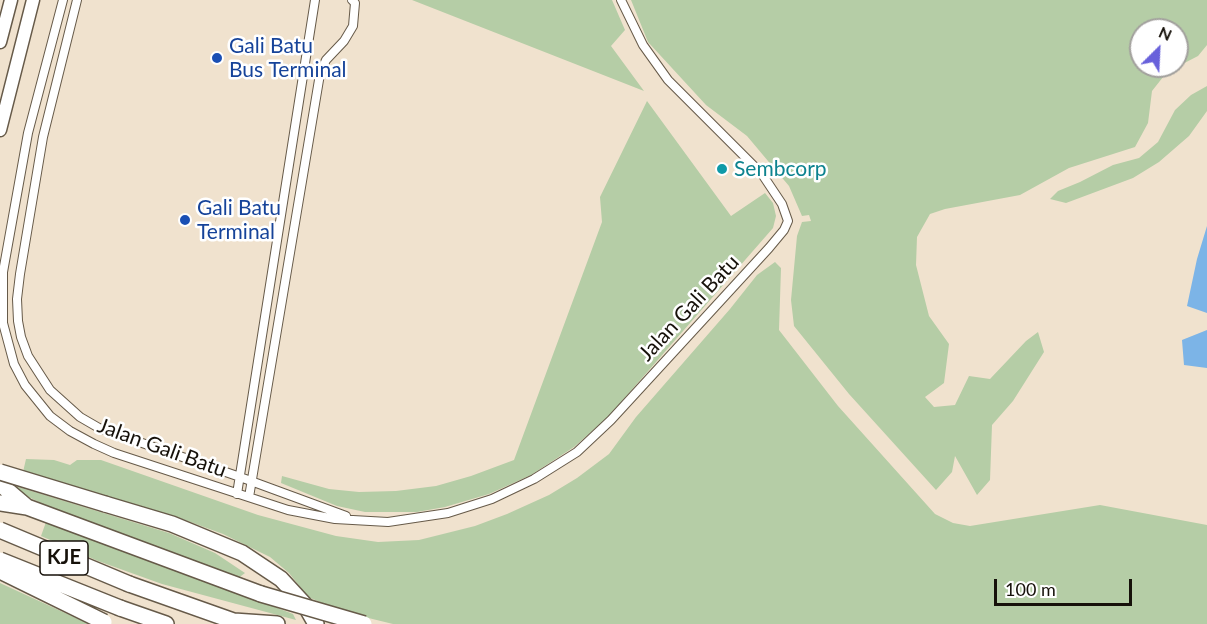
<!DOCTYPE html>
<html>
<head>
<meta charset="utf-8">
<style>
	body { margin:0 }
	#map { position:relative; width:1207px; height:624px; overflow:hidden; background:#f0e2ce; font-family:Lato,sans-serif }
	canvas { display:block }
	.north { position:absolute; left:1129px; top:18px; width:60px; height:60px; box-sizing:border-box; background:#fff; border:2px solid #a2a09d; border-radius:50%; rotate:24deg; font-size:16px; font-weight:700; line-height:24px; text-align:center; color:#16110a }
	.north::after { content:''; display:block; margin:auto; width:21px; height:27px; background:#6861db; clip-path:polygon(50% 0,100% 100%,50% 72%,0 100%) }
	.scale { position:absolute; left:994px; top:579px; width:138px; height:27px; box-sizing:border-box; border:3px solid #16110a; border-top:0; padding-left:8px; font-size:18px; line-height:21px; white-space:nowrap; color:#16110a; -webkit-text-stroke:4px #fff; paint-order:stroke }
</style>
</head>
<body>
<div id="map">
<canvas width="1207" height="624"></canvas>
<div class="north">N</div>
<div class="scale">100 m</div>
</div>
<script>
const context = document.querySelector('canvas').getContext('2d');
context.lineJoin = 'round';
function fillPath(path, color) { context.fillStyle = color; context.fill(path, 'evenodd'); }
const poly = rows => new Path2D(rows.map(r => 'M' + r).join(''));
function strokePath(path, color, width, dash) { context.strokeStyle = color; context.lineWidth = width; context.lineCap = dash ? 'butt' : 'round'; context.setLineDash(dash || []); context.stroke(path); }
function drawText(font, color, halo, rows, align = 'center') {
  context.font = font + ' Lato,sans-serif'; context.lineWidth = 5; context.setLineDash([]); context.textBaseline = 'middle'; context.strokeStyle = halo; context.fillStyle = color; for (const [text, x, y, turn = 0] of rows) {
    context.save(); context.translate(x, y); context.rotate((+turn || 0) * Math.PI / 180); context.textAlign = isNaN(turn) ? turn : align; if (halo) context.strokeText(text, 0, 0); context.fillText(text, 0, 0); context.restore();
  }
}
const green = poly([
	[412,0,612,0,625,30,611,46,644,91],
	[631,0,1207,0,1207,45,1198,56,1167,72,1152,91,1148,123,1135,147,1069,168,1020,195,945,209,930,214,917,237,916,265,929,316,949,344,944,383,925,397,934,407,955,405,969,376,990,379,1026,341,1038,332,1044,352,1013,401,992,425,990,480,977,495,955,456,952,472,936,490,849,394,794,326,791,300,797,236,802,222,811,221,809,215,802,216,789,186,747,136,706,105,648,42],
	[1141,30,1177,30,1177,66,1141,66],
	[1207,86,1207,111,1189,136,1159,162,1133,178,1066,203,1050,199,1058,191,1080,182,1113,165,1139,158,1158,142,1175,110,1191,95],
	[647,101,731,216,765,193,773,203,776,216,773,228,608,417,574,447,531,475,489,494,445,507,417,512,365,512,337,506,281,483,282,476,329,489,359,492,396,491,436,486,471,476,514,460,602,222,600,197],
	[775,262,781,268,779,330,838,406,935,514,953,523,970,526,1100,505,1207,525,1207,624,393,624,344,612,308,597,289,573,270,557,223,534,174,516,23,472,26,459,54,460,70,465,77,460,101,460,258,515,336,536,378,542,419,540,475,526,507,514,549,495,577,478,609,454,636,417,730,309,757,275],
	[15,486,169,533,215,553,245,573,237,579,60,512,20,493],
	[46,522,106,542,293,614,296,620,162,584,98,561,41,536],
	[0,583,89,624,0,624]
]);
const water = poly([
	[1207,226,1207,313,1187,306,1197,259],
	[1207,330,1207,368,1184,365,1182,340]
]);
const minor = poly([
	[63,0,28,133,3,272,3,323,14,364,25,385,50,416,70,431,94,444,114,453,288,510,335,519,388,522,448,513,492,499,534,479,577,452,611,420,769,248,784,230,788,221,782,204,762,174,668,80,643,45,621,0],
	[77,0,43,137,20,274,17,299,18,321,21,337,28,356,50,390,80,417,99,428,240,477,346,516],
	[237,494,315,0],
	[249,497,320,74,326,60,344,41,353,26,355,3,352,0]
]);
const primary = poly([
	[0,42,11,0],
	[0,130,33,0]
]);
const motorway = poly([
	[0,484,27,507],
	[0,503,27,507,261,594],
	[105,504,172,524,242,553,281,579,305,605,316,624],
	[129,584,242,624],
	[120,608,166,624],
	[234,621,277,624]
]);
const motorwayBridge = poly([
	[0,472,105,504],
	[0,530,129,584],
	[0,560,120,608],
	[0,571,104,622],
	[261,594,364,624]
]);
const markers = [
	[217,58,6,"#1a4fb4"],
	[722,169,6,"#0f9aa8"],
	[185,220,6,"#1a4fb4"]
];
const shields = [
	[64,558,48]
];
const shieldNames = [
	["KJE",64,558]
];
const transitNames = [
	["Gali Batu",229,46],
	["Bus Terminal",229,70],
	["Gali Batu",197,208],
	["Terminal",197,232]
];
const cultureNames = [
	["Sembcorp",734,169]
];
const streetNames = [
	["Jalan Gali Batu",689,308,-47],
	["Jalan Gali Batu",162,448,20]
];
fillPath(green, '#b5cda6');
fillPath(water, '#7cb4e7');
strokePath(minor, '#665a49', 10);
strokePath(primary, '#665a49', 15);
strokePath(motorway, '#665a49', 18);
strokePath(minor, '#fff', 8);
strokePath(primary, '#fff', 12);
strokePath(motorway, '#fff', 15);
strokePath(motorwayBridge, '#665a49', 18, []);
strokePath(motorwayBridge, '#fff', 15);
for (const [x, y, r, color] of markers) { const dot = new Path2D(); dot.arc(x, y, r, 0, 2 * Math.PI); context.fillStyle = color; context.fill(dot); strokePath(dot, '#fff', 2); }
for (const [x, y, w] of shields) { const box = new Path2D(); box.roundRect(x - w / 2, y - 17, w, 34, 4.5); context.fillStyle = '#fff'; context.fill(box); strokePath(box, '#16110a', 1.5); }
drawText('bold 20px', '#16110a', null, shieldNames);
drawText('21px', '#164399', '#fff', transitNames, 'left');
drawText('21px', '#0d838f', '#fff', cultureNames, 'left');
drawText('21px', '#16110a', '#fff', streetNames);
</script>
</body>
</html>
